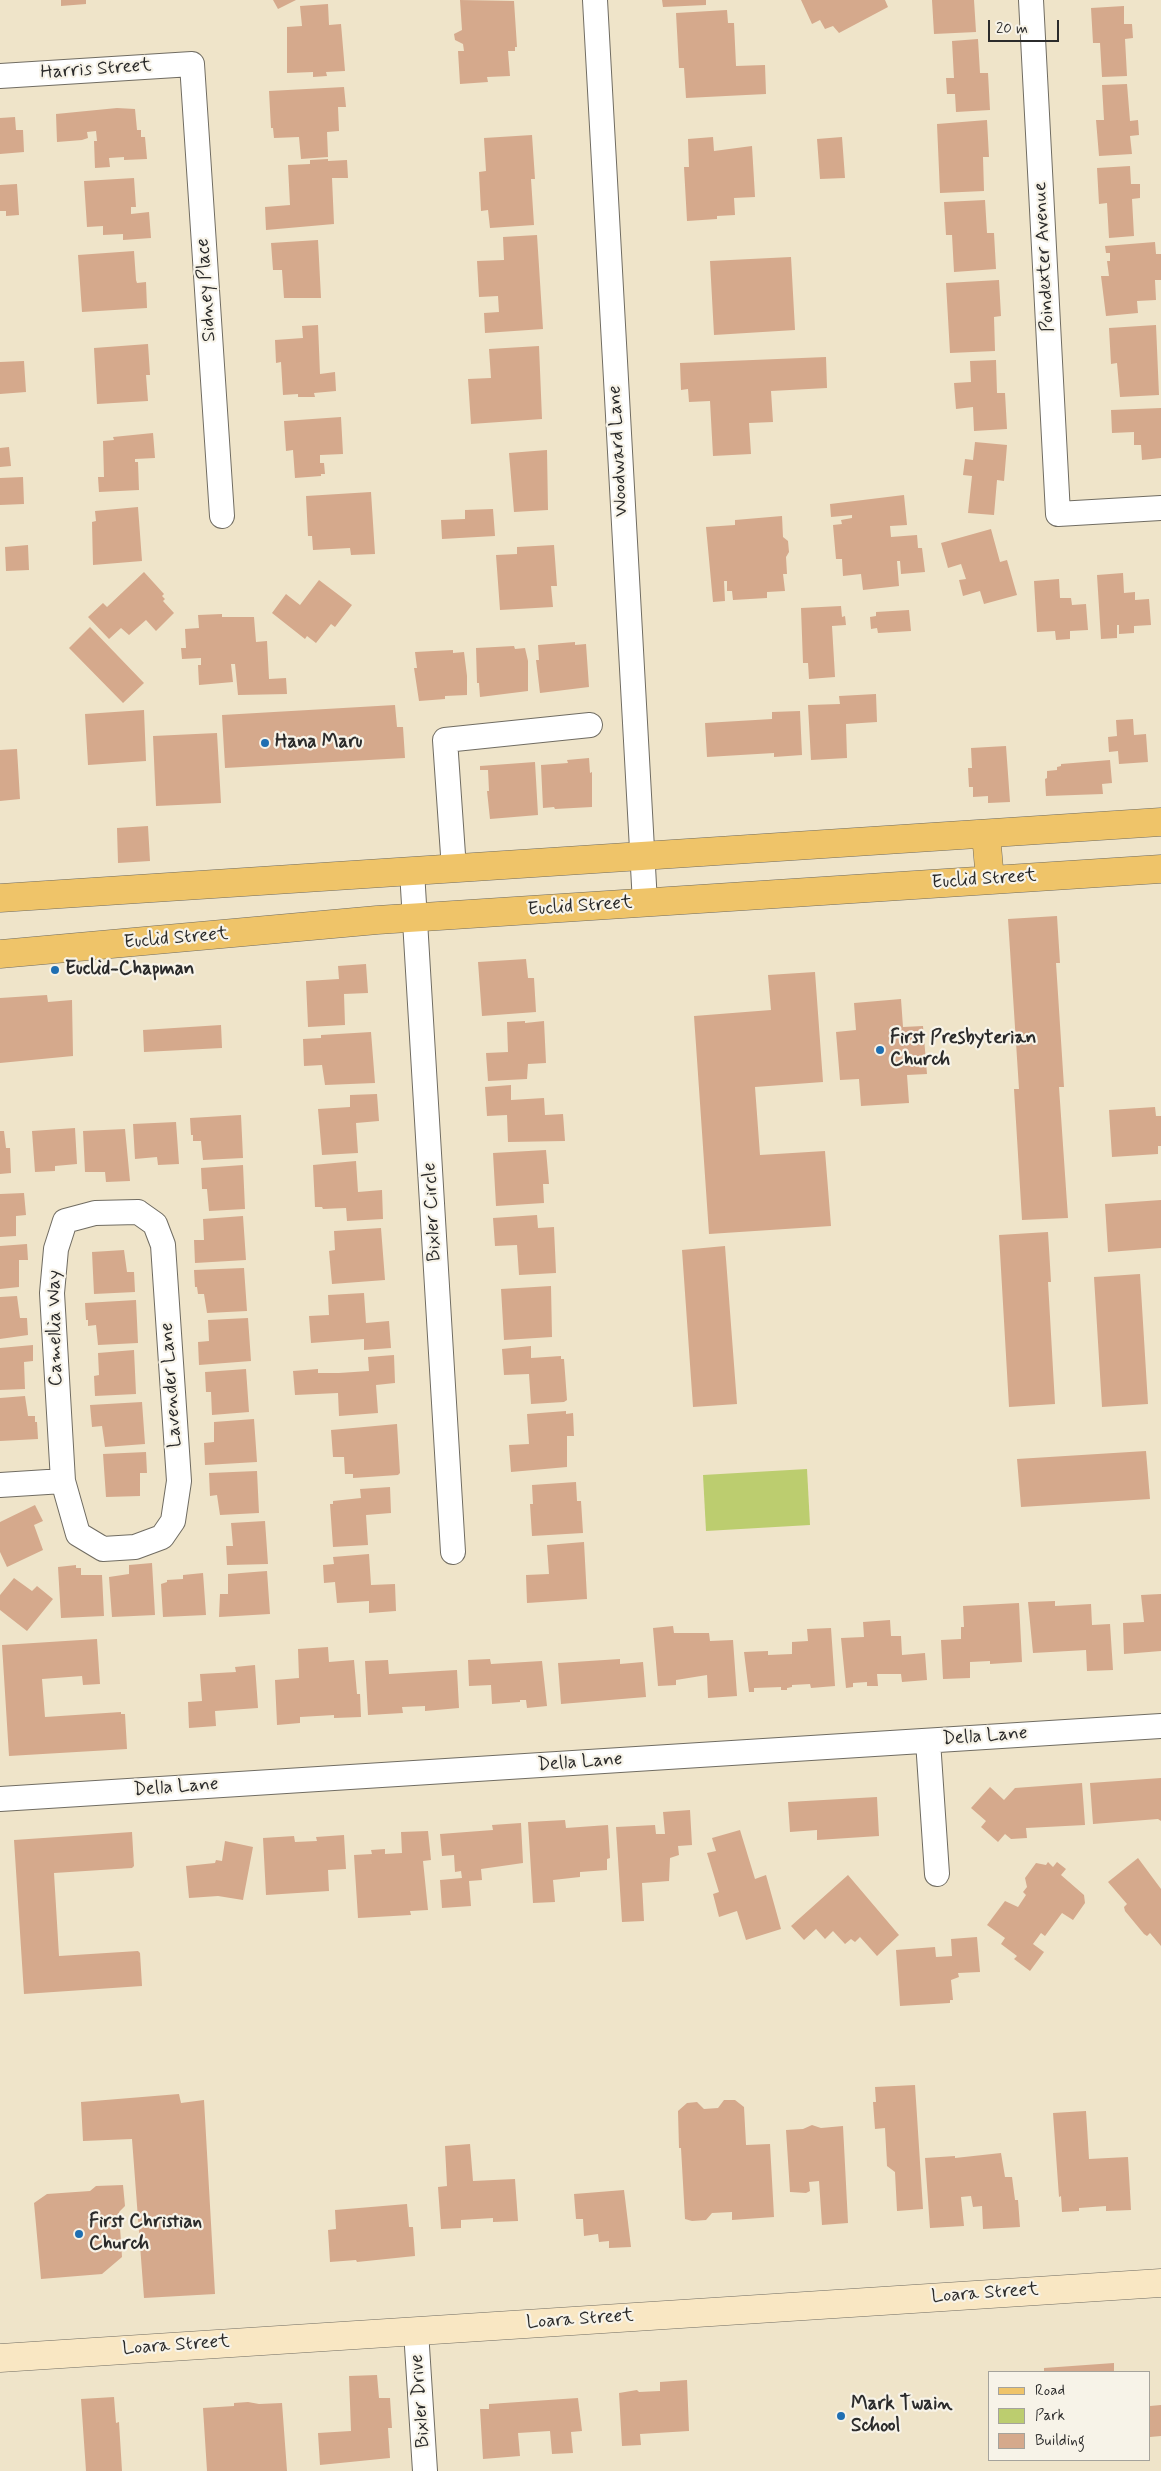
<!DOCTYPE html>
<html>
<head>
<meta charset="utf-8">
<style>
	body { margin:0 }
	#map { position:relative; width:1161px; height:2471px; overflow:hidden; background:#efe4c9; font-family:Mynerve,sans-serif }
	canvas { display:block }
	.legend { position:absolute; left:988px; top:2371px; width:162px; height:90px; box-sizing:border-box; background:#f7f3e8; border:1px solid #a5a39c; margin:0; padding:6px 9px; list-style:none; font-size:15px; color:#2b2b2b }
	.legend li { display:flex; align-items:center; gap:10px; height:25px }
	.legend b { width:25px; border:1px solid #a5a39c }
	.scale { position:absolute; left:988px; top:20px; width:71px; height:22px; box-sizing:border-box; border:2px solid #2b2b2b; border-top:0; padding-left:6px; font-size:15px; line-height:18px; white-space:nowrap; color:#2b2b2b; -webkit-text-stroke:4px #f7f3e8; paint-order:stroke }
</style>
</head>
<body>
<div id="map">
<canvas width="1161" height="2471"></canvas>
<ul class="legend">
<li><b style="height:6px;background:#efc469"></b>Road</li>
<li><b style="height:14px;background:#bccd6f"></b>Park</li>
<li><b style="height:14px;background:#d5a98c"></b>Building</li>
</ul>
<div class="scale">20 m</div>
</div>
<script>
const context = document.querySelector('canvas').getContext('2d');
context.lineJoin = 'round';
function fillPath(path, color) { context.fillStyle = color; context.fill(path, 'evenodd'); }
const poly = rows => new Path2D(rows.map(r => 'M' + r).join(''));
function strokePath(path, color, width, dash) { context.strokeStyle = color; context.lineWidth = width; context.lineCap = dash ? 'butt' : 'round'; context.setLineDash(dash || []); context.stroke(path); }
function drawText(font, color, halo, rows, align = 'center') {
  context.font = font + ' Mynerve,sans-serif'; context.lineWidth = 4.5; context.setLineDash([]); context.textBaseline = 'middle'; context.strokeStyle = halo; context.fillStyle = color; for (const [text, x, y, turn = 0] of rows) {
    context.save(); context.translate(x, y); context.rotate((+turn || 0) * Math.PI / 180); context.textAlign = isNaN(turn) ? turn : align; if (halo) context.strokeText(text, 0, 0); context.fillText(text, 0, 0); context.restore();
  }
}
const green = poly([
	[807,1469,810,1525,706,1531,703,1475]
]);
const building = poly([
	[61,0,86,0,86,4,61,6],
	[273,0,296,0,278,9],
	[460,0,514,1,517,47,515,47,515,51,508,51,510,76,487,77,488,82,460,84,458,51,464,51,463,44,455,40,454,34,462,30],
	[662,0,706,0,706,5,663,7],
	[801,0,885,0,888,7,839,33,833,26,825,29,820,20,812,24],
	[932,0,974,0,976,32,934,34],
	[328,4,329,25,341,24,345,71,326,72,327,76,313,77,313,72,287,73,287,27,302,26,300,6],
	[1124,6,1124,24,1132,24,1133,38,1125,39,1127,76,1102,77,1100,43,1093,43,1091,8],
	[727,10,728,23,734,23,736,66,765,65,766,94,686,98,684,68,679,68,676,13],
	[978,39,980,73,988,73,990,110,956,112,955,94,947,94,946,78,954,78,952,41],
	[1127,84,1130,121,1138,120,1139,135,1130,136,1132,154,1099,156,1096,120,1104,120,1102,85],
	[344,87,346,107,338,107,339,131,327,132,328,157,301,159,299,137,274,138,273,128,271,128,269,91],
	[117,108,135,109,137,130,141,130,141,137,145,137,147,159,124,160,124,157,109,158,110,167,95,168,94,141,97,141,96,131,87,132,88,138,82,140,57,142,56,114],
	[15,117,16,130,23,130,24,152,0,154,0,118],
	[987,120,989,157,983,157,984,191,940,193,937,124],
	[532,135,535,179,531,179,534,225,490,228,488,210,481,211,479,172,486,171,484,138],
	[713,137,714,151,752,146,755,197,734,198,735,215,717,216,717,219,687,221,684,167,689,167,688,139],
	[842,137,845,178,820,179,817,139],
	[328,159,328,161,347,160,348,178,332,178,334,224,266,230,265,207,290,205,288,165,310,164,310,160],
	[1130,166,1131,184,1140,184,1140,198,1132,199,1134,236,1109,238,1107,203,1099,204,1097,168],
	[134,178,136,207,131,207,131,214,149,212,151,238,123,240,123,234,103,235,103,226,87,227,84,181],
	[17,184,19,215,6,216,6,211,0,211,0,185],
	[985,200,987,233,994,233,996,269,954,272,952,235,946,235,944,202],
	[537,235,543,329,485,333,484,313,499,312,498,296,479,297,477,261,504,260,503,237],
	[318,240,321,298,284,298,282,270,273,270,271,243],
	[1155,242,1156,254,1161,254,1161,280,1155,280,1156,300,1137,301,1138,313,1106,316,1101,276,1109,276,1107,261,1110,261,1110,253,1106,253,1105,246],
	[134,251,136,280,137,283,146,282,147,308,82,312,78,255],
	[791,257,795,330,714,335,710,261],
	[999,280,1001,316,994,317,995,351,950,353,946,283],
	[318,325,320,374,335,372,336,391,314,393,315,397,298,397,298,394,283,395,281,362,276,363,275,340,303,338,302,326],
	[1156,325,1159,395,1120,397,1117,363,1111,364,1109,328],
	[148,344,150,375,146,375,148,401,97,404,94,348],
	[539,346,542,419,471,424,468,379,491,378,489,349],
	[826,357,827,388,771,391,773,422,749,423,751,454,713,456,710,401,689,402,688,389,681,390,680,363],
	[996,360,997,393,1005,393,1007,429,974,431,973,407,956,409,954,383,971,382,970,361],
	[24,361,26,392,0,394,0,362],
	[1161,408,1161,458,1142,460,1141,445,1134,445,1134,432,1112,433,1111,410],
	[341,417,343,454,320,455,320,463,324,463,325,474,321,474,321,476,295,478,293,450,286,451,284,421],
	[153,433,155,458,135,459,135,462,138,462,139,490,99,492,98,477,104,477,103,441,114,440,113,437],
	[975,442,1007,445,1004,481,997,480,994,515,968,513,972,476,963,475,965,459,973,460],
	[9,447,11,466,0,467,0,448],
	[547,450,548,510,514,512,509,453],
	[23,477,24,504,0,505,0,478],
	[371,492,375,554,351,555,350,548,313,550,312,536,308,536,306,496],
	[904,495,907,525,890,526,891,537,917,535,918,548,922,548,925,572,901,574,900,561,897,561,899,586,863,590,861,574,843,576,842,559,836,559,833,525,842,524,841,520,852,518,852,515,831,517,830,504],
	[138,507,142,561,93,565,92,522,96,521,95,511],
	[493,509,495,536,442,539,441,520,465,519,465,510],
	[782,516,783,537,788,541,789,552,786,557,787,574,783,574,785,591,767,592,767,598,733,600,732,591,727,591,727,581,724,581,725,601,713,602,706,527,735,525,735,520],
	[991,529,1000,562,1007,560,1017,595,984,604,980,591,963,596,959,580,966,579,961,564,948,568,941,543],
	[28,545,29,570,6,571,5,547],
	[554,545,557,586,551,586,553,607,500,610,496,555,517,554,517,547],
	[144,572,164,594,162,596,165,599,163,601,174,613,156,631,146,620,129,635,121,628,109,639,88,617,103,603,107,607],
	[1123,573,1124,593,1135,592,1135,600,1149,599,1151,625,1134,626,1134,633,1119,634,1119,625,1117,625,1117,638,1101,639,1097,575],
	[1059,579,1060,598,1071,598,1072,605,1086,604,1088,630,1070,631,1070,639,1056,640,1055,631,1037,632,1034,581],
	[319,580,352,605,335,627,331,624,316,643,307,636,305,639,272,613,286,594,300,605],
	[841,606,842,617,845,616,846,625,832,626,835,677,809,679,808,663,803,663,801,608],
	[909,610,911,631,878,633,877,628,871,629,870,617,876,616,876,612],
	[222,614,222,617,254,617,256,642,267,641,269,679,286,678,287,694,238,695,235,664,231,664,233,682,199,685,198,665,201,665,201,658,182,659,181,648,186,648,185,629,199,628,198,615],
	[90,627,144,683,123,703,69,648],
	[575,642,575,645,586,644,589,687,540,693,536,660,539,660,538,645],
	[514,646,515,649,525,648,528,661,528,691,480,697,479,683,477,683,476,648],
	[453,650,453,653,464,652,467,676,467,695,445,696,445,699,419,701,414,668,417,668,415,652],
	[876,694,877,722,846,724,847,758,811,760,808,705,840,704,839,696],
	[395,705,397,727,403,727,405,758,225,768,222,715],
	[144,710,146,761,88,765,85,714],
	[800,711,802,755,774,757,774,753,707,757,705,723,772,719,772,712],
	[1133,719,1134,735,1146,734,1148,762,1119,764,1118,751,1109,752,1108,737,1117,736,1116,720],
	[217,733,221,803,156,806,153,736],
	[1006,746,1010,802,988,803,988,796,973,797,973,787,969,787,968,768,972,768,971,748],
	[17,749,20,799,0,801,0,750],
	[589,758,590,773,592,772,592,807,555,809,554,807,543,808,541,765,568,763,567,760],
	[1110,760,1112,783,1102,784,1103,794,1046,796,1045,779,1047,778,1047,771,1057,770,1057,767,1061,766,1061,764],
	[535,762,538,815,490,819,487,791,489,791,488,770,480,770,480,766],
	[148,826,150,861,118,863,117,828],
	[1057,916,1060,963,1056,963,1064,1087,1059,1087,1068,1218,1022,1220,1014,1089,1019,1089,1008,919],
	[526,959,528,978,534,978,536,1012,482,1016,478,962],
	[366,964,368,993,344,994,345,1025,308,1027,306,981,339,979,338,966],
	[815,972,823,1082,755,1087,760,1155,825,1151,831,1226,709,1234,694,1016,771,1010,768,975],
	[47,995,48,1002,72,1000,73,1056,0,1063,0,998],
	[901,999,903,1027,923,1026,927,1074,907,1075,909,1103,861,1106,859,1079,840,1080,836,1032,856,1030,854,1003],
	[525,1021,525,1023,544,1021,546,1063,528,1064,527,1079,488,1081,486,1053,508,1052,507,1022],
	[221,1025,222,1048,144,1052,143,1030],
	[371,1032,375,1083,325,1085,322,1065,304,1066,303,1039,321,1038,321,1035],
	[511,1085,511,1100,544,1098,545,1115,563,1114,565,1141,508,1142,507,1115,487,1116,485,1087],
	[377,1094,379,1121,356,1123,358,1153,322,1155,318,1109,350,1107,350,1095],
	[1155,1107,1156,1116,1161,1116,1161,1146,1158,1146,1158,1154,1112,1157,1109,1110],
	[241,1115,243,1158,203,1160,201,1141,193,1141,193,1135,191,1135,190,1118],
	[176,1122,179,1164,158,1165,157,1157,135,1159,133,1124],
	[75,1128,77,1164,55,1166,55,1171,35,1172,32,1131],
	[125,1129,130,1181,106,1182,105,1172,85,1172,83,1131],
	[0,1131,4,1131,6,1148,10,1148,11,1173,0,1174],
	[546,1150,549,1184,543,1184,544,1203,496,1206,493,1153],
	[356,1161,358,1192,382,1190,383,1219,347,1221,346,1208,323,1209,322,1207,315,1207,313,1165],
	[243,1165,245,1209,209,1211,207,1189,202,1189,201,1168],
	[24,1193,26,1215,16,1216,16,1236,0,1237,0,1194],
	[1161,1200,1161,1248,1108,1252,1105,1204],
	[537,1215,538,1228,554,1227,556,1273,519,1275,517,1245,495,1246,493,1218],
	[243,1216,246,1260,195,1263,194,1240,204,1240,203,1219],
	[381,1228,385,1280,332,1284,329,1251,335,1250,334,1231],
	[1048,1232,1051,1282,1048,1282,1055,1404,1009,1407,999,1235],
	[27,1244,28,1260,19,1260,19,1287,0,1289,0,1246],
	[725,1246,737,1404,693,1407,682,1250],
	[124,1250,127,1272,134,1272,135,1292,94,1294,92,1252],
	[244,1268,247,1311,207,1313,204,1294,198,1294,197,1287,195,1287,194,1270],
	[1140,1274,1148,1404,1102,1407,1094,1277],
	[551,1286,552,1337,504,1340,501,1289],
	[364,1293,366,1323,389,1321,391,1348,364,1350,364,1339,311,1343,309,1316,329,1315,328,1295],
	[17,1296,20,1318,27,1318,28,1335,0,1339,0,1297],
	[136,1300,138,1343,98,1345,96,1325,88,1326,88,1320,86,1320,85,1303],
	[248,1318,251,1361,199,1365,198,1342,209,1341,208,1320],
	[33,1345,33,1361,24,1362,25,1389,0,1390,0,1348],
	[531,1346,531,1358,561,1356,561,1359,564,1359,567,1400,564,1402,531,1404,529,1374,504,1375,502,1349],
	[134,1350,136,1394,95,1396,94,1376,99,1375,98,1353],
	[394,1355,395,1383,376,1385,378,1413,339,1416,338,1393,295,1395,293,1371,318,1369,318,1373,339,1373,369,1371,368,1357],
	[246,1369,249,1412,212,1415,211,1392,206,1392,205,1372],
	[25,1396,28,1416,35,1416,35,1422,37,1422,38,1439,0,1441,0,1398],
	[142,1402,145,1444,105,1447,102,1426,92,1427,90,1405],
	[566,1411,566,1414,573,1413,574,1436,567,1436,567,1467,511,1472,509,1445,529,1444,527,1414],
	[254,1419,257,1462,205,1465,204,1443,214,1442,214,1422],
	[397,1424,400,1473,398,1475,353,1478,353,1474,345,1474,344,1457,333,1457,331,1430],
	[1146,1451,1150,1499,1021,1507,1017,1459],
	[146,1452,147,1473,140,1473,140,1496,106,1497,103,1454],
	[257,1471,259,1513,220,1515,217,1495,210,1496,209,1473],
	[576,1482,577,1501,581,1501,583,1533,532,1536,530,1504,533,1504,532,1485],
	[390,1487,391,1513,366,1515,368,1545,333,1547,330,1504,333,1504,333,1501,361,1498,360,1489],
	[35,1505,43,1521,34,1525,43,1550,7,1567,0,1552,0,1522],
	[265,1521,268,1564,227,1565,226,1546,233,1546,231,1523],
	[584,1542,587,1599,527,1603,526,1575,549,1574,547,1545],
	[369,1554,371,1585,395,1584,396,1611,369,1613,369,1601,337,1603,335,1582,324,1583,323,1565,334,1564,333,1557],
	[152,1563,155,1615,112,1617,109,1577,129,1574,129,1565],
	[76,1565,76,1568,81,1568,81,1575,102,1575,104,1616,61,1618,58,1567],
	[267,1571,270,1614,219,1617,220,1594,228,1594,228,1574],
	[203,1573,206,1615,163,1617,161,1584,167,1582,167,1580,183,1579,183,1575],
	[14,1578,32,1591,37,1586,53,1599,27,1631,0,1610,0,1595],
	[1161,1594,1161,1651,1124,1654,1123,1623,1144,1622,1141,1595],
	[1055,1601,1055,1606,1091,1604,1092,1625,1110,1624,1113,1670,1087,1671,1086,1650,1033,1653,1028,1602],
	[1019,1603,1022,1662,990,1664,990,1661,970,1662,970,1678,943,1679,941,1640,961,1639,961,1627,964,1627,963,1606],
	[890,1620,891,1636,901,1636,902,1655,925,1653,927,1680,902,1682,901,1674,877,1674,878,1686,867,1686,867,1682,853,1683,853,1687,846,1688,841,1638,864,1637,863,1622],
	[673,1626,674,1633,709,1633,710,1641,733,1640,737,1696,708,1698,707,1675,676,1680,676,1685,658,1686,653,1628],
	[831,1628,835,1686,811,1688,810,1684,792,1685,792,1687,787,1688,787,1690,781,1690,781,1687,754,1688,754,1692,749,1692,744,1652,768,1651,768,1655,792,1654,792,1642,808,1641,807,1629],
	[97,1639,100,1684,83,1685,82,1676,42,1679,45,1717,121,1712,121,1714,125,1714,127,1749,9,1756,2,1645],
	[328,1647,329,1662,354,1660,357,1694,360,1694,361,1717,334,1718,334,1715,300,1717,300,1723,277,1725,275,1680,299,1678,298,1649],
	[490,1659,491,1664,542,1661,547,1706,527,1708,526,1700,520,1700,520,1702,492,1704,491,1685,469,1686,468,1660],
	[620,1659,620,1664,643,1662,646,1697,561,1704,558,1663],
	[388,1660,389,1674,457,1670,459,1708,425,1711,425,1706,402,1707,403,1713,368,1715,365,1661],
	[255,1665,258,1708,215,1711,216,1726,189,1728,188,1702,202,1701,200,1674,236,1672,235,1667],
	[1161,1778,1161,1821,1158,1819,1093,1824,1090,1783],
	[1082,1783,1085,1825,1026,1828,1027,1838,1011,1839,1005,1834,998,1842,981,1827,986,1821,971,1808,990,1787,1004,1800,1015,1788],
	[877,1797,879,1836,817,1840,817,1830,790,1832,788,1802],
	[690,1810,692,1845,678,1846,679,1855,670,1858,669,1881,642,1883,644,1921,622,1922,616,1827,655,1825,656,1834,665,1834,663,1812],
	[565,1820,566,1828,608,1825,610,1858,607,1859,607,1870,580,1872,580,1877,553,1880,555,1902,533,1903,528,1822],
	[521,1823,523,1863,481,1869,482,1880,469,1881,471,1906,442,1908,440,1880,462,1878,461,1871,455,1872,454,1855,442,1856,440,1834,493,1830,492,1825],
	[740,1830,755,1879,766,1875,781,1929,746,1940,737,1911,719,1917,713,1894,719,1892,707,1853,716,1851,712,1838],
	[428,1831,431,1860,423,1861,428,1910,410,1911,411,1915,358,1918,354,1855,372,1854,371,1850,385,1849,385,1854,402,1853,401,1832],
	[132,1832,134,1866,132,1868,54,1873,59,1956,138,1951,140,1953,142,1986,24,1994,14,1840],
	[344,1835,346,1869,328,1870,329,1891,266,1895,263,1838,294,1836,295,1842,317,1841,316,1837],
	[225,1841,253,1847,243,1900,218,1896,189,1898,186,1866,215,1863,216,1860,222,1861],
	[1138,1858,1161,1889,1161,1946,1150,1933,1147,1936,1144,1934,1125,1911,1124,1907,1127,1904,1108,1882],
	[1048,1862,1053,1867,1057,1862,1066,1869,1061,1875,1084,1895,1085,1903,1073,1920,1062,1913,1045,1936,1041,1933,1033,1944,1044,1952,1030,1971,1014,1959,1017,1956,1001,1944,1005,1938,987,1925,1005,1901,1018,1907,1026,1895,1023,1892,1027,1887,1025,1878,1036,1863,1046,1865],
	[848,1875,899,1935,877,1956,860,1937,855,1942,851,1939,845,1944,833,1931,825,1939,816,1929,804,1940,791,1926],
	[977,1937,980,1972,958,1973,959,1977,951,1980,953,2000,950,2000,950,2003,900,2006,896,1950,935,1947,936,1957,952,1956,951,1939],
	[915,2085,923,2209,897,2211,895,2172,887,2166,885,2128,875,2129,873,2102,876,2102,875,2087],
	[179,2094,181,2103,204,2100,215,2294,144,2298,132,2139,83,2141,81,2102],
	[724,2100,735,2100,744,2107,746,2145,770,2144,774,2217,732,2220,732,2212,712,2213,706,2220,692,2221,685,2219,681,2148,679,2148,678,2111,687,2103,697,2102,704,2109,718,2108],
	[1086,2111,1089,2159,1128,2157,1131,2210,1106,2211,1106,2206,1079,2208,1079,2211,1062,2212,1061,2196,1059,2197,1053,2113],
	[812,2125,821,2128,843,2126,848,2223,822,2225,819,2181,809,2182,810,2191,806,2193,790,2192,786,2130,803,2129],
	[470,2144,473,2181,515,2179,518,2221,493,2222,493,2218,461,2220,461,2228,441,2229,438,2187,447,2186,445,2146],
	[1001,2153,1005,2177,1012,2177,1015,2200,1018,2200,1020,2227,983,2229,982,2206,973,2207,971,2196,961,2197,964,2226,930,2228,925,2158,955,2156,955,2158],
	[123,2185,125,2206,119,2212,122,2257,102,2274,41,2279,34,2203,47,2194,90,2191,96,2186],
	[624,2190,631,2247,609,2248,609,2241,599,2242,598,2234,584,2236,583,2219,576,2219,574,2194],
	[407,2204,409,2227,413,2227,415,2256,357,2262,356,2260,330,2262,328,2230,336,2229,335,2210],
	[1114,2363,1114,2372,1044,2372,1044,2368],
	[377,2375,379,2398,390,2398,392,2428,388,2428,390,2458,320,2465,318,2433,351,2431,349,2376],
	[687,2380,689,2431,640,2434,641,2445,622,2446,619,2393,637,2390,639,2392,660,2391,660,2382],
	[114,2397,116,2423,119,2422,122,2471,86,2471,81,2399],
	[578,2398,582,2431,571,2432,573,2453,552,2454,550,2431,518,2433,520,2456,483,2459,480,2409,489,2409,489,2404],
	[248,2402,259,2404,282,2403,287,2471,207,2471,203,2408,234,2406,234,2403],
	[1161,2405,1161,2436,1150,2437,1150,2406]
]);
const street = poly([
	[595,0,645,903],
	[1031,0,1058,514,1161,508],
	[0,76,192,64,222,516],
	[454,869,445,740,590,725],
	[412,871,453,1552],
	[138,1212,155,1224,163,1245,179,1481,173,1521,162,1537,135,1547,103,1549,78,1534,63,1481,52,1293,56,1249,65,1221,95,1213,138,1212],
	[0,1485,63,1481],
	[928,1741,937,1874],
	[0,1799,1161,1726],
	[416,2331,425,2471]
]);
const secondary = poly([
	[0,2358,1161,2283]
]);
const primary = poly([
	[986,834,990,880],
	[0,898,1161,822],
	[0,954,377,920,1161,869]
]);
const markers = [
	[265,743,5,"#1f6fb2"],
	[55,970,5,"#1f6fb2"],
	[880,1050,5,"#1f6fb2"],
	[79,2234,5,"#1f6fb2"],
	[841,2416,5,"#1f6fb2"]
];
const streetNames = [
	["Harris Street",96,70,-4],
	["Poindexter Avenue",1045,257,-93],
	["Sidney Place",207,290,-94],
	["Woodward Lane",619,451,-93],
	["Euclid Street",984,880,-4],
	["Euclid Street",580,907,-4],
	["Euclid Street",176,939,-5],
	["Bixler Circle",433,1212,-93],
	["Camellia Way",56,1328,-91],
	["Lavender Lane",172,1385,-94],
	["Della Lane",985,1737,-4],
	["Della Lane",580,1763,-4],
	["Della Lane",176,1788,-4],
	["Loara Street",985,2294,-4],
	["Loara Street",580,2320,-4],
	["Loara Street",176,2346,-4],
	["Bixler Drive",421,2401,-94]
];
const poiNames = [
	["Hana Maru",275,743],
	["Euclid-Chapman",65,970],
	["First Presbyterian",890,1039],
	["Church",890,1061],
	["First Christian",89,2223],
	["Church",89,2245],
	["Mark Twain",851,2405],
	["School",851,2427]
];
fillPath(green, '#bccd6f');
fillPath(building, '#d5a98c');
strokePath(street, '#706c62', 26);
strokePath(secondary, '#706c62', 29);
strokePath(primary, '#706c62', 29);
strokePath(street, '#fff', 24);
strokePath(secondary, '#f9e7c3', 28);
strokePath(primary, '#efc469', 28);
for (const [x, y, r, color] of markers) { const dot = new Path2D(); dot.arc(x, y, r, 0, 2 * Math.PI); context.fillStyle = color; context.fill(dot); strokePath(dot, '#f7f3e8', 2); }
drawText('19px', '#2b2b2b', '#f7f3e8', streetNames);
drawText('bold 19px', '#2b2b2b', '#f7f3e8', poiNames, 'left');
</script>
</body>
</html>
